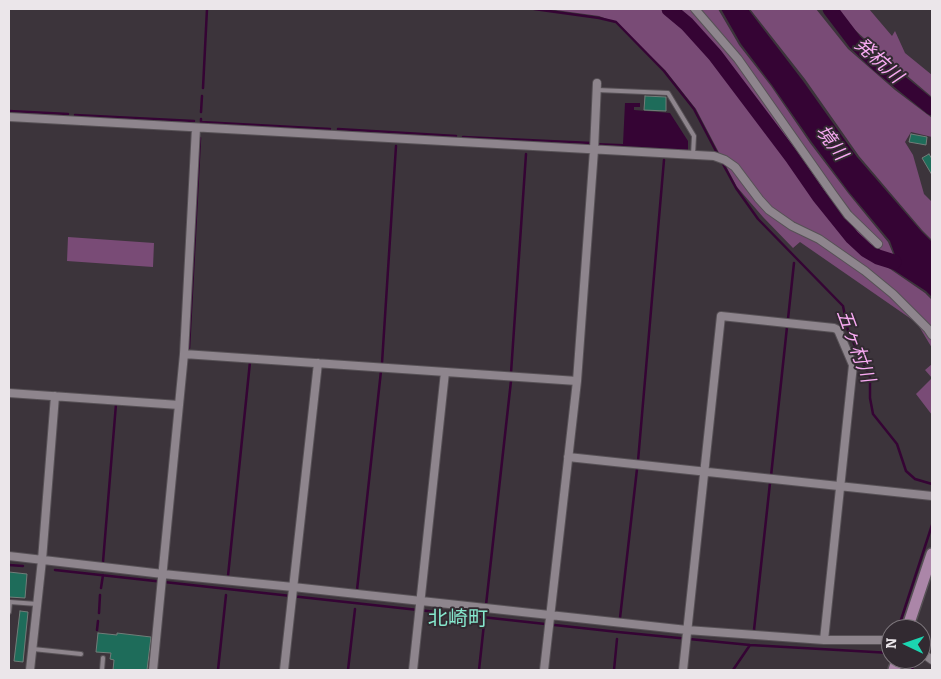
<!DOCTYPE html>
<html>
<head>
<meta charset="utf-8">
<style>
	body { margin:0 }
	#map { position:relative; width:941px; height:679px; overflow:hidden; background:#3c343b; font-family:Bitter,serif }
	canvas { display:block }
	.frame { position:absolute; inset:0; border:10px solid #ebe6ea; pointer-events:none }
	.north { position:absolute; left:881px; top:619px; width:50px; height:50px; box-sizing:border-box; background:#322a31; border:1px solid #7c757b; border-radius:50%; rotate:273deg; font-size:14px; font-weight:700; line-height:20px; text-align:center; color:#ebe6ea }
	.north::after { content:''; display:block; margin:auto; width:18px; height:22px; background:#1bd5b1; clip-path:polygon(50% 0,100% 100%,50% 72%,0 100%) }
</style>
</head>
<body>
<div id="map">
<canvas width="941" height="679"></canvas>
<div class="frame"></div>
<div class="north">N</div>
</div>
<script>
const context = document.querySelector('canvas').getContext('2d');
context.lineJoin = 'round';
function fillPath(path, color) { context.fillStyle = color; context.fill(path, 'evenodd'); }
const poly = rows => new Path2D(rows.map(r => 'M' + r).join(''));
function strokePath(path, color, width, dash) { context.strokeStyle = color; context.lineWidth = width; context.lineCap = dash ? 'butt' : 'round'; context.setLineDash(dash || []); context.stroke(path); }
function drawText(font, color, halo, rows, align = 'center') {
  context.font = font + ' Bitter,"Noto Sans JP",serif'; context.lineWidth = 4; context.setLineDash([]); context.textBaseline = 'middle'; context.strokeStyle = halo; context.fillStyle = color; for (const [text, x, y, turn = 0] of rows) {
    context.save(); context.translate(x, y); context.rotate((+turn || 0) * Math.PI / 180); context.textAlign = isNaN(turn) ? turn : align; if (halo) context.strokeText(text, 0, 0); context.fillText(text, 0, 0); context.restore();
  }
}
const green = poly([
	[548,9,718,9,739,45,771,86,810,143,848,193,888,242,894,256,878,251,874,258,925,293,932,300,932,348,917,323,800,242,793,248,763,217,737,187,696,109,665,70,615,22,599,16],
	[750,9,816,9,848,49,895,90,932,118,932,137,911,132,905,142,913,155,924,194,932,202,932,240,922,230,859,156,805,79],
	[837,9,869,9,892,36,895,31,905,53,932,75,932,97,877,50,855,30],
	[68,237,154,243,153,267,67,261],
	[932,364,932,415,916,394,932,378,925,370]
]);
const water = poly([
	[721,9,748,9,803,81,857,157,921,231,932,242,932,297,926,291,875,258,879,252,896,258,890,241,849,192,811,141,772,85,741,44],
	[625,103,640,103,640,107,634,107,634,110,670,113,688,141,688,150,598,145,598,143,623,144]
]);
const stream = poly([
	[534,9,599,18,616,22,664,71,694,109,717,153],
	[203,88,207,9],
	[9,111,68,114],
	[201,112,202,96],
	[75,115,194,121],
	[201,119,201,122,330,129],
	[338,129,456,136],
	[463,137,591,143],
	[723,164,736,188,758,219,843,306,848,331,870,377,870,398,873,414,897,444,906,471,915,479,932,484],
	[788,319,794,263],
	[189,348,200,138],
	[382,363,396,146],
	[511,373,526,154],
	[638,461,664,160],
	[771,476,787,327],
	[103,562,116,404],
	[9,565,23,566],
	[55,570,618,632,750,645,891,653],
	[228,576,250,362,249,362],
	[101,588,103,575],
	[357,590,381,371],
	[486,605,511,381],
	[99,613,100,595],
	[620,618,637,469],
	[898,629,932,525],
	[97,630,98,621],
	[754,630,770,483],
	[911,659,914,660,912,670],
	[218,670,226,595],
	[348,670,355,609],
	[479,670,484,624],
	[614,670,617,639],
	[733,670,750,645]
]);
const river = poly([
	[669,9,687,24,715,55,792,157,819,196,852,237,866,250,878,257,894,262],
	[830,9,855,42,879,65,932,108]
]);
const building = poly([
	[645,96,666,97,666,111,644,110,645,96],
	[911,134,927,137,926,145,909,142,911,134],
	[929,154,932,159,932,175,922,158,929,154],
	[9,572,27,574,25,598,9,597,9,572],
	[20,611,28,612,23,662,14,661,20,611],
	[98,633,117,635,117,633,151,637,147,670,113,670,114,660,110,659,111,653,96,652,98,633]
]);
const lane = poly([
	[597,90,668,93,694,136,693,155],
	[9,612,10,602,37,604],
	[33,649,81,654],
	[102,670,103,658]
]);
const street = poly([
	[695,9,738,59,832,193,848,215,878,244],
	[9,117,714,156,725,160,735,167,759,199,769,210,792,226,819,239,865,271,893,294,928,329,932,335],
	[184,354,577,381],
	[9,393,179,405],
	[568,457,932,496],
	[9,556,163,574,293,587,687,630,824,640,891,640],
	[921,652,932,660],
	[30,670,42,560,55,396],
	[153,670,184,354,196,128],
	[284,670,318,363],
	[413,670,445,372],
	[544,670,577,381,594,150,597,83],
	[683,670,721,316,834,328,838,330,853,365,824,640]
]);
const secondary = poly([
	[907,629,932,554],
	[894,670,898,659]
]);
const waterNames = [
	["発杭川",878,61,42],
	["境川",831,143,53],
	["五ヶ村川",855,346,70]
];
const quarterNames = [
	["北崎町",458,619]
];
fillPath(green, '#794b76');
fillPath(water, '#350434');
strokePath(stream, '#350434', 2.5);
strokePath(river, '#350434', 15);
fillPath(building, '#1e6c5a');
strokePath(building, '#717d79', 1);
strokePath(lane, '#575156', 6);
strokePath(street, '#575156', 10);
strokePath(secondary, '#575156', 14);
strokePath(lane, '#8e858d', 4);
strokePath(street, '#8e858d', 8);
strokePath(secondary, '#ab86a8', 11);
drawText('italic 19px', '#f8aaf2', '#322a31', waterNames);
drawText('20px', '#86e7cd', '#322a31', quarterNames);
</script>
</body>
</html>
